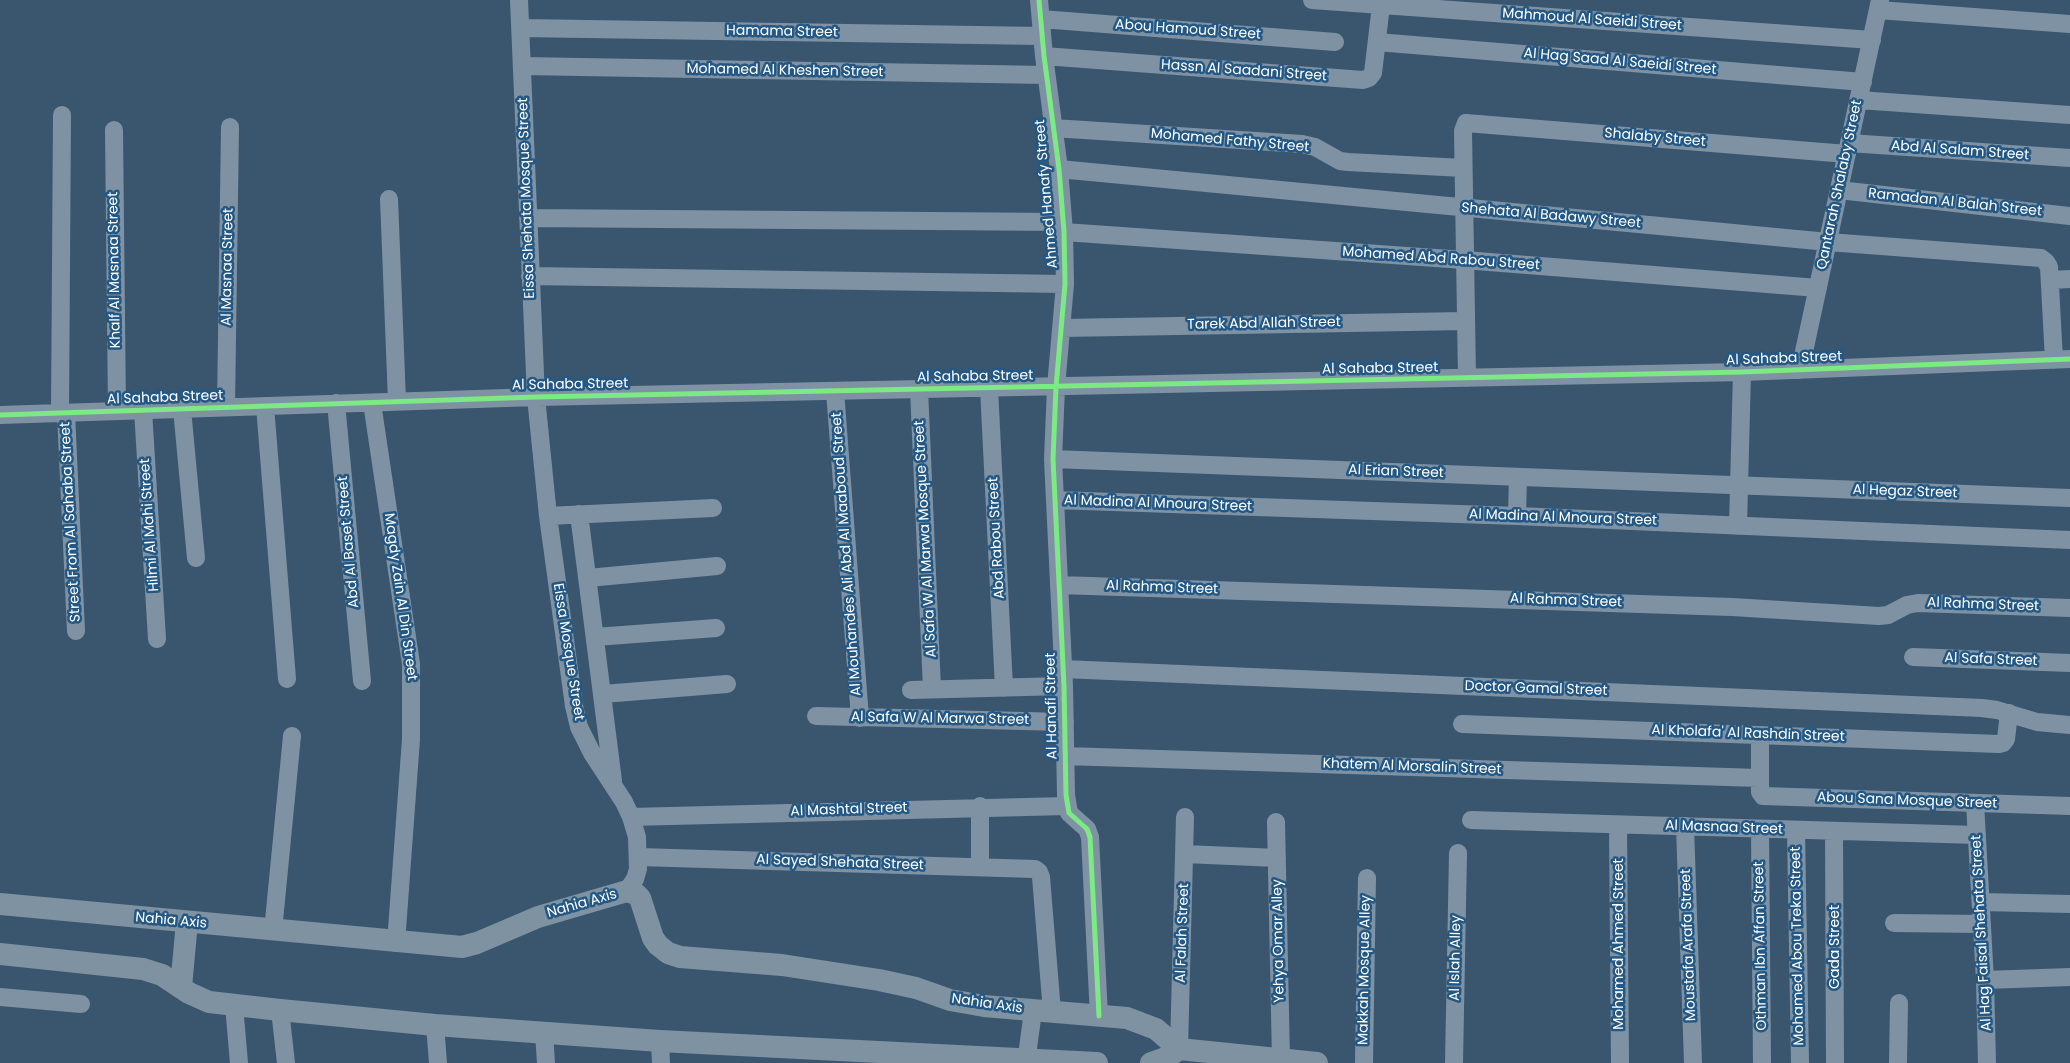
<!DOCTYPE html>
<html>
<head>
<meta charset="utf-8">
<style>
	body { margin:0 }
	canvas { display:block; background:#39566e }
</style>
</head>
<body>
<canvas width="2070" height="1063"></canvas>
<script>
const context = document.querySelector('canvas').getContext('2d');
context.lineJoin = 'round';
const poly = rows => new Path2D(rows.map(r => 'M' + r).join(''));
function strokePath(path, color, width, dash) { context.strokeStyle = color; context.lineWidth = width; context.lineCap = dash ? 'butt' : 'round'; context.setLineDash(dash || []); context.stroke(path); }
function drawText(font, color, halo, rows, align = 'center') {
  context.font = font + ' Poppins,sans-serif'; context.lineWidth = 5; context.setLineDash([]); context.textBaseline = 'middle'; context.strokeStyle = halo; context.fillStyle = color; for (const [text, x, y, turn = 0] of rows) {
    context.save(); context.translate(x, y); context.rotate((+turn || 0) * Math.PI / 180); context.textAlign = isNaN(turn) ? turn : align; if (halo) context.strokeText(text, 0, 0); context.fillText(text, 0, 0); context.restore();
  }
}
const minor = poly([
	[519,0,536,397,548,516,574,706,579,727,592,753,624,802,631,817,637,837,638,869,635,879,627,891],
	[1039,0,1044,56,1059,169,1064,232,1065,284,1056,387,1053,459,1064,686,1066,795,1069,813,1087,829,1090,837,1099,1016],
	[1312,0,1872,40],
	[1878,10,2070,24],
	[1041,19,1335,42],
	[521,28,1042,36],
	[1377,42,1863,82],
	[1044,56,1363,80,1369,78,1373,73,1381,5],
	[523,66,1046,75],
	[1859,100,2070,115],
	[1053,128,1302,144,1315,147,1340,161,1348,162,1463,168],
	[114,130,117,411],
	[1849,143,2070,158],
	[1059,169,1828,242,2041,258,2046,262,2049,267,2054,360],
	[1839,190,2070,216],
	[389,199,397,401],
	[528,218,1063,222],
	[1064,232,1464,260,1818,288],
	[530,276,1065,284],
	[2050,280,2070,279],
	[1062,328,1465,321],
	[1800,370,1880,0],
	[1467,378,1463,131,1466,123,1847,154],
	[989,388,1004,688],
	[919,389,932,689],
	[835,391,860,718],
	[336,403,362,681],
	[372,403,411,664,411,739,396,943],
	[265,406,287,679],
	[226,407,230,127],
	[182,409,196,558],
	[143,410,157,639],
	[60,413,62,115],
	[66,413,76,631],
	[0,415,536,397,1742,372,2070,359],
	[1053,459,2070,498],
	[1055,500,1517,516,2070,540],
	[579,514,613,781],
	[548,516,713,508],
	[1517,516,1518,477],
	[1738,526,1742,372],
	[588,578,717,566],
	[1059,585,1732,607,1879,616,1888,615,1907,605,1918,603,2070,608],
	[595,637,716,628],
	[1913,657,2070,663],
	[1063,669,1982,708,1997,710,2037,722,2070,725],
	[911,690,1064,686],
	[603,694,727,684],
	[816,716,1065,722],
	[1462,724,1999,744,2003,743,2006,739,2009,713],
	[1760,735,1760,792,1763,796,2070,806],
	[1065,756,1759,778],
	[1975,803,1985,980,1987,1063],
	[980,806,980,867],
	[631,817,1066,806],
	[1471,820,1977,835],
	[1276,822,1281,1060],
	[1618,825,1620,1063],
	[1685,826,1693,1063],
	[1760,829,1762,1063],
	[1796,830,1800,1063],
	[1834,831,1835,1063],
	[1185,854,1277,858],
	[639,857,1035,869,1039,872,1041,877,1052,1012],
	[1981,902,2070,904],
	[1894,923,1982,924],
	[273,931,292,736],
	[1985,980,2070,977],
	[0,997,81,1004],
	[234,1005,239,1063],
	[280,1010,286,1063],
	[435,1025,438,1063],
	[544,1033,546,1063],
	[660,1041,661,1063],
	[1179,1049,1185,817],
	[1026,1063,1033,1011],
	[1364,1063,1367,878],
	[1454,1063,1458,853],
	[1898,1063,1899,1003]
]);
const major = poly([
	[0,904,462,947,477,943,538,917,627,891,636,894,640,898,653,938,658,945,668,953,680,957,782,965,879,980,916,988,950,1000,984,1006,1127,1018,1156,1029,1179,1049,1317,1063],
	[0,954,143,969,162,975,189,993,209,1002,280,1010,435,1025,660,1041,1097,1063],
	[181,987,187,922],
	[1151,1063,1168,1057,1179,1049]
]);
const cycleway = poly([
	[1039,0,1044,56,1059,169,1064,232,1065,284,1056,387,1053,459,1064,686,1066,795,1069,813,1087,829,1090,837,1099,1016],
	[0,415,536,397,1742,372,2070,359]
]);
const streetNames = [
	["Mahmoud Al Saeidi Street",1592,20,4],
	["Abou Hamoud Street",1188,30,4],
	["Hamama Street",782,32,1],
	["Al Hag Saad Al Saeidi Street",1620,62,5],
	["Mohamed Al Kheshen Street",785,71,1],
	["Hassn Al Saadani Street",1244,71,4],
	["Shalaby Street",1655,138,5],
	["Mohamed Fathy Street",1230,141,5],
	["Abd Al Salam Street",1960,151,4],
	["Qantarah Shalaby Street",1840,185,-78],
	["Ahmed Hanafy Street",1047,194,-95],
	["Eissa Shehata Mosque Street",527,198,-92],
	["Ramadan Al Balah Street",1955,203,6],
	["Shehata Al Badawy Street",1551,216,5],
	["Mohamed Abd Rabou Street",1441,259,4],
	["Al Masnaa Street",228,267,-89],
	["Khalf Al Masnaa Street",115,270,-91],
	["Tarek Abd Allah Street",1264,324,-1],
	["Al Sahaba Street",1784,359,-2],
	["Al Sahaba Street",1380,369,-1],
	["Al Sahaba Street",975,377,-1],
	["Al Sahaba Street",570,385,-1],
	["Al Sahaba Street",165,398,-2],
	["Al Erian Street",1396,472,2],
	["Al Hegaz Street",1905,492,2],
	["Al Madina Al Mnoura Street",1158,504,2],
	["Al Madina Al Mnoura Street",1563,518,2],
	["Street From Al Sahaba Street",71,522,-93],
	["Hilmi Al Mahi Street",150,525,-94],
	["Abd Rabou Street",997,538,-93],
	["Al Safa W Al Marwa Mosque Street",926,539,-93],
	["Abd Al Baset Street",349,542,-95],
	["Al Mouhandes Ali Abd Al Maaboud Street",847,554,-94],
	["Al Rahma Street",1162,588,2],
	["Magdy Zain Al Din Street",400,597,82],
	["Al Rahma Street",1566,601,2],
	["Al Rahma Street",1983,605,2],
	["Eissa Mosque Street",568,652,81],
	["Al Safa Street",1991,660,2],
	["Doctor Gamal Street",1536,689,2],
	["Al Hanafi Street",1052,706,-91],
	["Al Safa W Al Marwa Street",940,719,1],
	["Al Kholafa' Al Rashdin Street",1748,734,2],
	["Khatem Al Morsalin Street",1412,767,2],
	["Abou Sana Mosque Street",1907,801,2],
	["Al Mashtal Street",849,810,-2],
	["Al Masnaa Street",1724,828,2],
	["Al Sayed Shehata Street",840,863,2],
	["Nahia Axis",582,904,-16],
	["Nahia Axis",171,921,5],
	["Al Falah Street",1183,933,-88],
	["Al Hag Faisal Shehata Street",1982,933,-93],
	["Yehya Omar Alley",1279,941,-91],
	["Mohamed Ahmed Street",1619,944,-90],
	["Moustafa Arafa Street",1689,945,-92],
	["Othman Ibn Affan Street",1761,946,-91],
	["Mohamed Abou Treka Street",1798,946,-91],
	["Gada Street",1835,947,-90],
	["Al Islah Alley",1456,958,-89],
	["Makkah Mosque Alley",1365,970,-89],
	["Nahia Axis",987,1004,8]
];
strokePath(minor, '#7f92a4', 18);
strokePath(major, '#7e92a1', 22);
strokePath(cycleway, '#7ce984', 5);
drawText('14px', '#fff', '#235884', streetNames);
</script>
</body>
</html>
